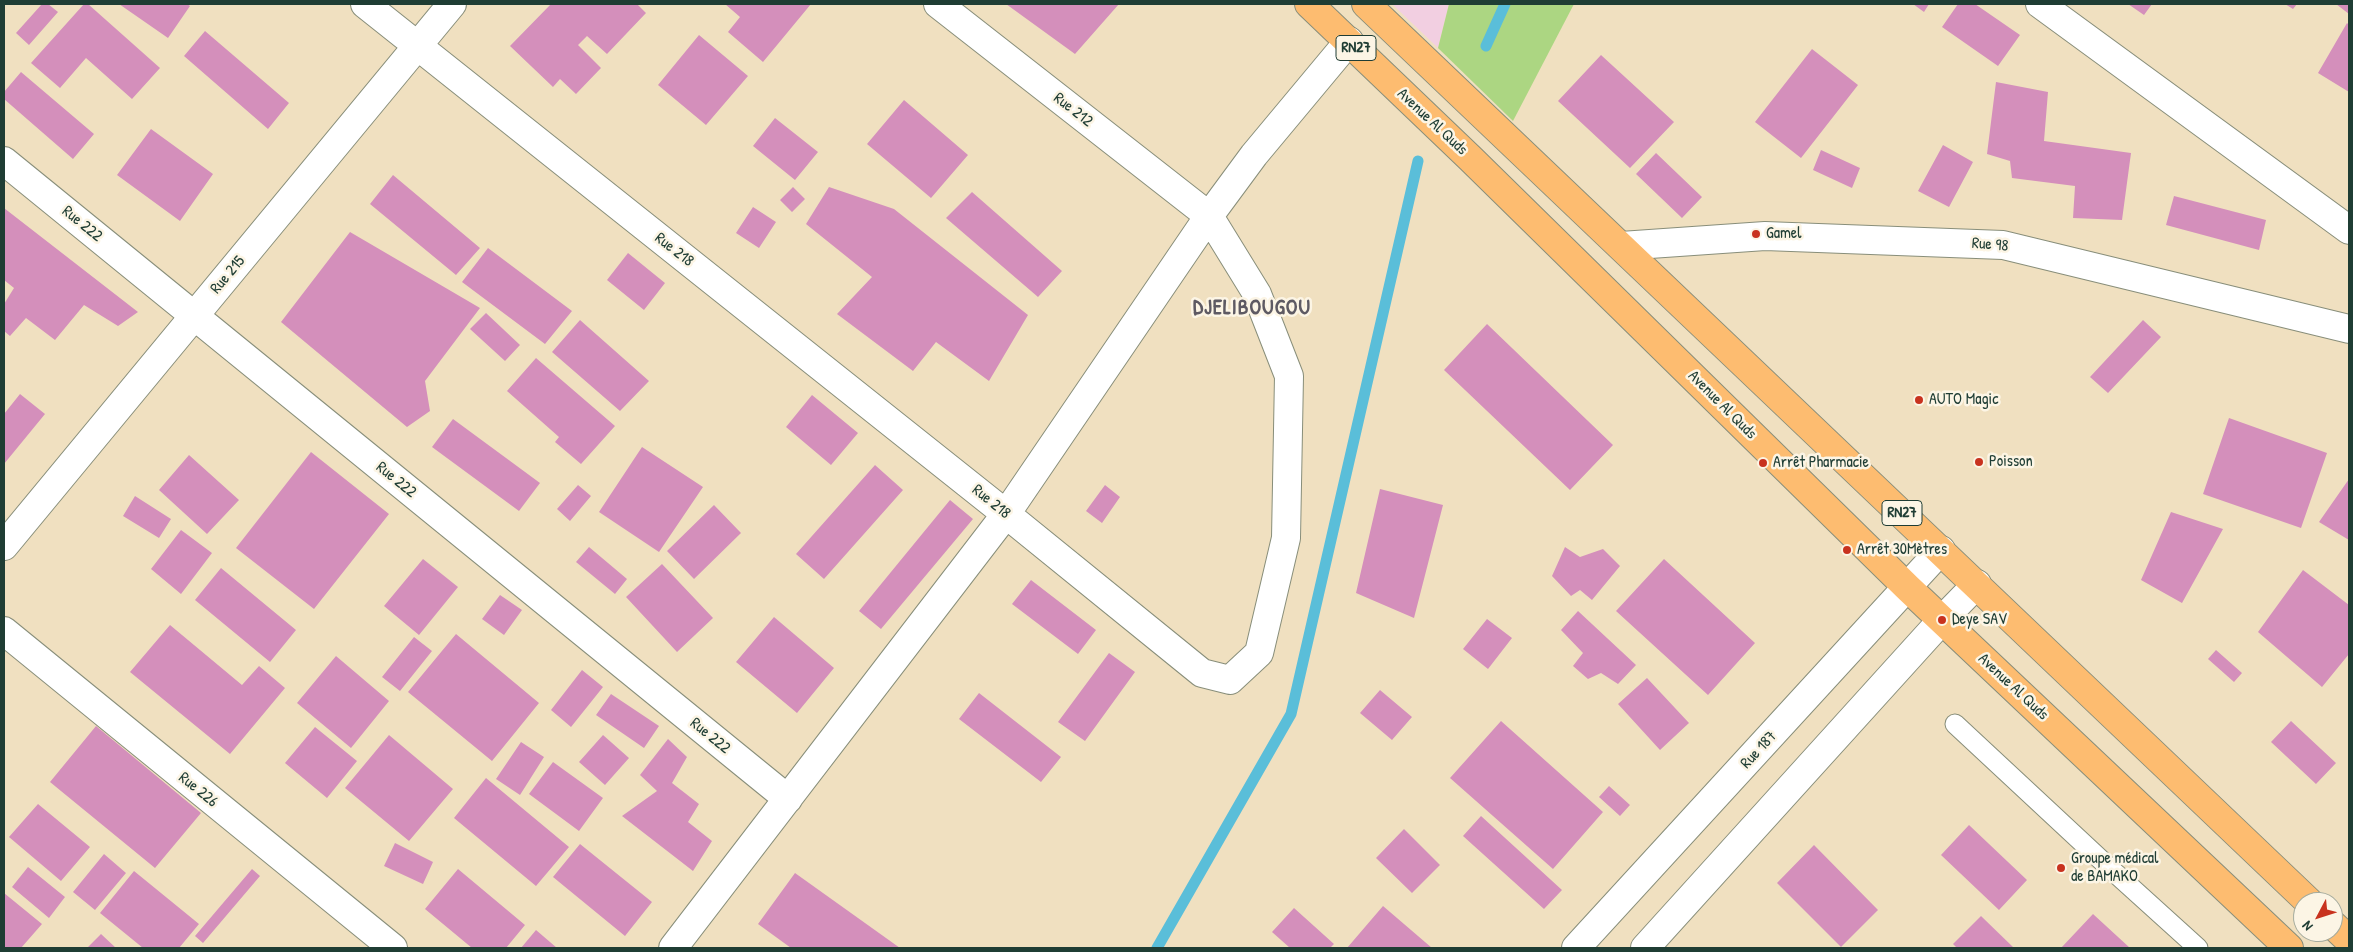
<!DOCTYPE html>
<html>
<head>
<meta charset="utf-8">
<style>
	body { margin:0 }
	#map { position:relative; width:2353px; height:952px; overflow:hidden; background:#f0e0c0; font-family:"Patrick Hand",sans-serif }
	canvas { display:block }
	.frame { position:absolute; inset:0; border:5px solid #1f3d34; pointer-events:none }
	.north { position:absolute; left:2293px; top:892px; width:50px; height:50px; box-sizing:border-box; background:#fcf5e5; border:1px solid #a4ab9e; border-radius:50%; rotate:230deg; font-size:14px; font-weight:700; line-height:20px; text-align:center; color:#1f3d34 }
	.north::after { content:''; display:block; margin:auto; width:18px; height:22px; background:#c8321e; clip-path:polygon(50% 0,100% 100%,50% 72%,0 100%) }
</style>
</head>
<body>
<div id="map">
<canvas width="2353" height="952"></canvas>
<div class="frame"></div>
<div class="north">N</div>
</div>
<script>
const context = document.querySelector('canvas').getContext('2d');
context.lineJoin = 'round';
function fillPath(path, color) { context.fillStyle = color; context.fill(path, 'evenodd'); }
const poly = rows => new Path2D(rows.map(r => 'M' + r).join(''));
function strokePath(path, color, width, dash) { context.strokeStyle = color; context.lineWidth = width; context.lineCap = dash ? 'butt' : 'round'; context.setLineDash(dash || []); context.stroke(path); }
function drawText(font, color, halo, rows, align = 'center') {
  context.font = font + ' "Patrick Hand",sans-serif'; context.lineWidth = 5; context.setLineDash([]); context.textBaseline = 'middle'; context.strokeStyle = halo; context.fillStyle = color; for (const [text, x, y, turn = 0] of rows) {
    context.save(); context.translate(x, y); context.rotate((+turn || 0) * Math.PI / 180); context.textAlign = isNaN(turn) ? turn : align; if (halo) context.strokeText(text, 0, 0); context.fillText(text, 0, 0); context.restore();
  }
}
const built = poly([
	[1392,4,1449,4,1438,48]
]);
const green = poly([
	[1449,4,1574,4,1513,121,1438,48]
]);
const stream = poly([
	[1486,46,1505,4],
	[1157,948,1291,714,1418,161]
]);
const building = poly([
	[42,4,48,4,58,12,29,45,16,33],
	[84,4,88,4,160,68,132,99,86,58,60,88,31,63],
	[119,4,187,4,190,6,168,38],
	[551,4,637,4,646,13,607,54,587,36,578,45,601,68,576,94,560,79,553,87,510,46],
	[725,4,811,4,763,62,728,32,740,17],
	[1006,4,1119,4,1075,54],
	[1913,4,1929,4,1924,12],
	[1958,4,1975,4,2020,35,1998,66,1942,27],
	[2128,4,2152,4,2144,15],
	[2285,4,2297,4,2293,9],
	[2336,4,2349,4,2349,14],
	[2347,23,2349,25,2349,92,2318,73],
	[205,31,289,103,268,129,184,56],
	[699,35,748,76,706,125,658,85],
	[1812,49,1858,85,1801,158,1755,122],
	[1601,55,1674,122,1630,168,1558,101],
	[21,72,94,134,73,159,4,99,4,92],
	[1996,82,2048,92,2044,141,2131,153,2122,220,2073,218,2075,186,2012,178,2010,161,1987,154],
	[904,100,968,155,931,198,867,144],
	[775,118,818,152,795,180,753,146],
	[151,129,213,174,180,221,117,175],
	[1943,145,1973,162,1949,207,1918,191],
	[1821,150,1860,168,1852,188,1813,170],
	[1656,153,1702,197,1682,218,1636,174],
	[393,175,480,248,456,275,370,204],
	[793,187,805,199,792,212,780,200],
	[829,187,894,209,1028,315,989,381,936,342,913,371,837,314,872,277,806,224],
	[972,192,1062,271,1038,297,946,218],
	[2174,196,2266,220,2259,250,2166,225],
	[753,207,776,222,759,248,736,233],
	[4,208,138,312,118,326,84,305,55,340,26,318,10,336,4,331,4,304,14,288,4,280],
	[350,232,480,308,425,381,430,411,407,427,281,322],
	[488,248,572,311,545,344,462,282],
	[628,253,665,283,644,310,607,280],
	[486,313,520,345,505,361,470,329],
	[580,320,649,381,620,411,552,352],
	[2143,320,2161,337,2108,393,2090,377],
	[1487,324,1613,445,1570,490,1444,370],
	[536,358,615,426,581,464,555,442,559,437,507,391],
	[20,394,45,414,4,464,4,414],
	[812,395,858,433,831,465,786,427],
	[2229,418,2327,453,2301,528,2203,494],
	[453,419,540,483,519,511,432,447],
	[642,447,703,487,659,552,599,512],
	[311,452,389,514,314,609,236,548],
	[189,455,239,500,207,534,159,490],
	[875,465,903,490,824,579,796,554],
	[2349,479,2349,540,2319,522],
	[578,485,591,496,570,521,557,509],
	[1105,485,1120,497,1102,523,1086,511],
	[1380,489,1443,505,1414,618,1356,593],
	[135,496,171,519,159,538,123,516],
	[950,500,973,519,881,629,859,611],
	[714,505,741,533,694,579,667,551],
	[2171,512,2223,529,2182,603,2141,580],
	[181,530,212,553,181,594,151,569],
	[589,547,627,579,615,594,576,562],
	[1565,547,1580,557,1603,549,1620,566,1592,600,1580,590,1571,596,1552,576],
	[423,559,458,587,419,635,384,606],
	[1664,559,1755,643,1708,695,1616,611],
	[662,564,713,618,677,652,626,597],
	[221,568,296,630,270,662,195,600],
	[2303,570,2349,605,2349,654,2322,687,2258,632],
	[1031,580,1096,630,1078,654,1012,604],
	[500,595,522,610,504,635,482,619],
	[1578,611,1636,665,1618,684,1601,673,1588,679,1573,666,1583,653,1561,630],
	[774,617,834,668,797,713,736,662],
	[1487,619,1512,638,1488,669,1463,649],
	[170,625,242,685,259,666,285,688,230,754,130,672],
	[456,634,539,703,492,761,408,692],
	[414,637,432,651,400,691,382,677],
	[2216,650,2242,673,2234,682,2208,659],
	[1109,653,1135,672,1085,741,1058,722],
	[336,656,389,701,351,748,297,703],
	[582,670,603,687,571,727,551,710],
	[1647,678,1689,723,1660,750,1618,704],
	[1380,690,1412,717,1392,740,1360,713],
	[979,693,1061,757,1041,782,959,719],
	[611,694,659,726,644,748,596,715],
	[1501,721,1603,812,1553,869,1450,778],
	[2291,721,2336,763,2316,784,2271,742],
	[96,726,201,813,155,868,50,782],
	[315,727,357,761,327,798,285,763],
	[389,735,453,789,409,841,345,788],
	[603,735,629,758,605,785,579,762],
	[668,739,687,757,672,783,699,804,688,822,712,841,693,871,622,816,657,791,640,775],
	[521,742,544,757,520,795,496,779],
	[553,762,603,798,579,831,529,794],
	[486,778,569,847,536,886,454,818],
	[1609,786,1630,805,1620,816,1599,797],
	[38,804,90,847,61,881,9,837],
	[1481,816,1562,890,1544,909,1463,836],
	[1969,825,2027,880,1999,910,1941,855],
	[1404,829,1440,865,1412,893,1376,858],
	[395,843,433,862,423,884,384,866],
	[580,844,652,902,625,936,553,877],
	[1814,845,1878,910,1841,947,1777,883],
	[104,854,126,873,95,910,73,892],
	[28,867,65,897,49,918,12,887],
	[252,869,260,876,203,943,195,936],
	[458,869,525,925,506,948,472,948,425,909],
	[134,871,199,924,179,948,143,948,100,913],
	[795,873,900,948,791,948,758,924],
	[4,893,42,924,21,948,4,948],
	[1383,906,1432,948,1347,948],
	[1294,908,1334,944,1330,948,1290,948,1272,932],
	[2093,914,2130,948,2061,948],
	[1981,916,2014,948,1957,948,1953,944],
	[536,930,557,948,521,948],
	[101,934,116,948,87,948]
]);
const service = poly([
	[1955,724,2114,872,2198,948]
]);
const minor = poly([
	[365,4,1006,514,1202,673,1230,680,1259,653,1286,538,1289,376,1257,294,1209,216,938,4],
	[2040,4,2349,230],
	[4,161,788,799],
	[1621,246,1765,236,2003,245,2349,329],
	[4,546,452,4],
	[4,631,393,948],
	[673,948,1006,514,1209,216,1254,155,1349,41]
]);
const tertiary = poly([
	[1576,948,1941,550],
	[1645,948,1942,620,1977,584]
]);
const primary = poly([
	[1309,4,1471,159,1908,588,2289,948],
	[1366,4,2309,902],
	[2333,925,2349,940]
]);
const markers = [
	[1756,234,5,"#c8321e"],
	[1919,400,5,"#c8321e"],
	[1979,462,5,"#c8321e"],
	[1763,463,5,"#c8321e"],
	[1847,550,5,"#c8321e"],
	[1942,620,5,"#c8321e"],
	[2061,868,5,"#c8321e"]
];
const shields = [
	[1356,48,40],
	[1902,513,40]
];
const shieldNames = [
	["RN27",1356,48],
	["RN27",1902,513]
];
const streetNames = [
	["Rue 212",1073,110,38],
	["Avenue Al Quds",1432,122,43],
	["Rue 222",82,224,39],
	["Rue 98",1990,245,5],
	["Rue 218",674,250,38],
	["Rue 215",228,275,-50],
	["Avenue Al Quds",1722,405,45],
	["Rue 222",396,480,39],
	["Rue 218",991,502,39],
	["Avenue Al Quds",2013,687,43],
	["Rue 222",710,736,39],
	["Rue 187",1759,750,-47],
	["Rue 226",198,790,39]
];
const poiNames = [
	["Gamel",1766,234],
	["AUTO Magic",1929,400],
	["Poisson",1989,462],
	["Arrêt Pharmacie",1773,463],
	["Arrêt 30Mètres",1857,550],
	["Deye SAV",1952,620],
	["Groupe médical",2071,859],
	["de BAMAKO",2071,877]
];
const districtNames = [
	["DJELIBOUGOU",1252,308]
];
fillPath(built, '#f2cfe1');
fillPath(green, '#acd682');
strokePath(stream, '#5abed9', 11);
fillPath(building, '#d48fbb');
strokePath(service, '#888e7a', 21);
strokePath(minor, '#888e7a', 30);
strokePath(tertiary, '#888e7a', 30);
strokePath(primary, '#888e7a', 30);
strokePath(service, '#fff', 19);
strokePath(minor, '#fff', 28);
strokePath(tertiary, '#fff', 28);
strokePath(primary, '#fdbc70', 28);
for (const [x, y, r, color] of markers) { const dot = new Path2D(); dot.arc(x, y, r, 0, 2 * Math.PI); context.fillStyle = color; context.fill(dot); strokePath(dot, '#fcf5e5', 2); }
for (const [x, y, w] of shields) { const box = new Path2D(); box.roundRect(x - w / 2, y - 12.5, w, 25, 4); context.fillStyle = '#fcf5e5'; context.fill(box); strokePath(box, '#1f3d34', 1); }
drawText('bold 15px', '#1f3d34', null, shieldNames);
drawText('16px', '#1f3d34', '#fcf5e5', streetNames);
drawText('16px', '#1f3d34', '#fcf5e5', poiNames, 'left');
context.letterSpacing = '1px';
drawText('bold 21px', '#5e5a63', '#fcf5e5', districtNames);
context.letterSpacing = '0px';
</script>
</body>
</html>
